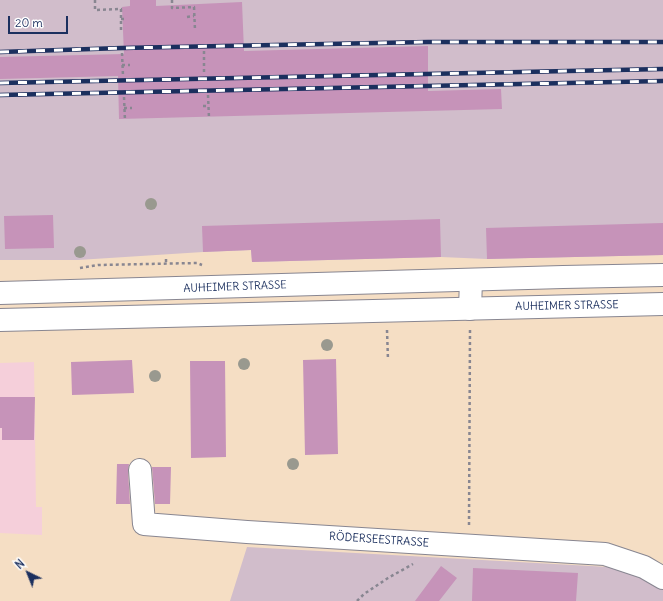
<!DOCTYPE html>
<html>
<head>
<meta charset="utf-8">
<style>
	body { margin:0 }
	#map { position:relative; width:663px; height:601px; overflow:hidden; background:#f5dec4; font-family:Delius,sans-serif }
	canvas { display:block }
	.north { position:absolute; left:8px; top:553px; width:40px; height:40px; -webkit-text-stroke:3px #fff; paint-order:stroke; rotate:317deg; font-size:11px; font-weight:700; line-height:16px; text-align:center; color:#1b2f5e }
	.north::after { content:''; display:block; margin:auto; width:14px; height:18px; background:#1b2f5e; clip-path:polygon(50% 0,100% 100%,50% 72%,0 100%) }
	.scale { position:absolute; left:8px; top:16px; width:60px; height:18px; box-sizing:border-box; border:2px solid #1b2f5e; border-top:0; padding-left:5px; font-size:12px; line-height:14px; white-space:nowrap; color:#1b2f5e; -webkit-text-stroke:3px #fff; paint-order:stroke }
</style>
</head>
<body>
<div id="map">
<canvas width="663" height="601"></canvas>
<div class="north">N</div>
<div class="scale">20 m</div>
</div>
<script>
const context = document.querySelector('canvas').getContext('2d');
context.lineJoin = 'round';
function fillPath(path, color) { context.fillStyle = color; context.fill(path, 'evenodd'); }
const poly = rows => new Path2D(rows.map(r => 'M' + r).join(''));
function strokePath(path, color, width, dash) { context.strokeStyle = color; context.lineWidth = width; context.lineCap = dash ? 'butt' : 'round'; context.setLineDash(dash || []); context.stroke(path); }
function drawText(font, color, halo, rows, align = 'center') {
  context.font = font + ' Delius,sans-serif'; context.lineWidth = 3.5; context.setLineDash([]); context.textBaseline = 'middle'; context.strokeStyle = halo; context.fillStyle = color; for (const [text, x, y, turn = 0] of rows) {
    context.save(); context.translate(x, y); context.rotate((+turn || 0) * Math.PI / 180); context.textAlign = isNaN(turn) ? turn : align; if (halo) context.strokeText(text, 0, 0); context.fillText(text, 0, 0); context.restore();
  }
}
const built = poly([
	[34,362,36,507,42,507,42,535,0,533,0,363]
]);
const industrial = poly([
	[0,0,663,0,663,255,487,259,441,257,252,262,251,250,203,252,78,260,0,260],
	[247,547,663,570,663,601,230,601]
]);
const building = poly([
	[130,0,156,0,156,6,242,2,244,51,428,46,428,91,501,89,502,109,119,119,118,76,0,79,0,57,124,54,122,7,130,6],
	[53,215,54,248,5,249,4,216],
	[440,219,441,257,252,262,251,250,203,252,202,226],
	[663,223,663,255,487,259,486,228],
	[336,359,338,454,305,455,303,360],
	[132,360,134,393,72,395,71,362],
	[190,361,225,361,226,457,191,458],
	[0,397,35,397,34,440,2,440,2,428,0,428],
	[117,464,129,464,128,471,130,504,116,504],
	[152,467,171,467,170,504,155,504],
	[441,566,457,578,439,601,415,601],
	[473,568,578,573,576,601,472,601]
]);
const path = poly([
	[95,0,95,10,121,9,121,32],
	[172,0,172,8,194,7,195,30],
	[187,17,194,16],
	[121,19,127,19],
	[204,51,204,75],
	[122,53,123,76],
	[122,65,130,65],
	[208,95,209,118],
	[124,97,125,121],
	[203,106,209,106],
	[124,108,132,108],
	[166,259,166,265],
	[80,268,98,265,197,263,202,265],
	[387,330,388,360],
	[469,525,470,330],
	[357,601,364,594,388,578,413,564]
]);
const minor = poly([
	[470,309,471,280],
	[140,470,144,524,247,532,605,554,644,567,663,578]
]);
const major = poly([
	[0,293,563,277,663,275],
	[0,320,663,304]
]);
const rail = poly([
	[0,52,122,48,428,42,663,42],
	[0,83,663,69],
	[0,95,663,81]
]);
const trees = [
	[151,204],
	[80,252],
	[327,345],
	[244,364],
	[155,376],
	[293,464]
];
const streetNames = [
	["AUHEIMER STRASSE",235,287,-2],
	["AUHEIMER STRASSE",567,306,-1],
	["RÖDERSEESTRASSE",379,540,4]
];
fillPath(built, '#f5cfda');
fillPath(industrial, '#d1bdcb');
fillPath(building, '#c693b9');
strokePath(minor, '#888691', 24);
strokePath(major, '#888691', 24);
strokePath(path, '#888691', 2.5, [3, 3]);
strokePath(minor, '#fff', 22);
strokePath(major, '#fff', 22);
strokePath(rail, '#1b2f5e', 4.5);
strokePath(rail, '#fff', 3, [9]);
context.fillStyle = '#99998f';
for (const [x, y] of trees) { context.beginPath(); context.arc(x, y, 6, 0, 2 * Math.PI); context.fill(); }
drawText('11px', '#1b2f5e', '#fff', streetNames);
</script>
</body>
</html>
